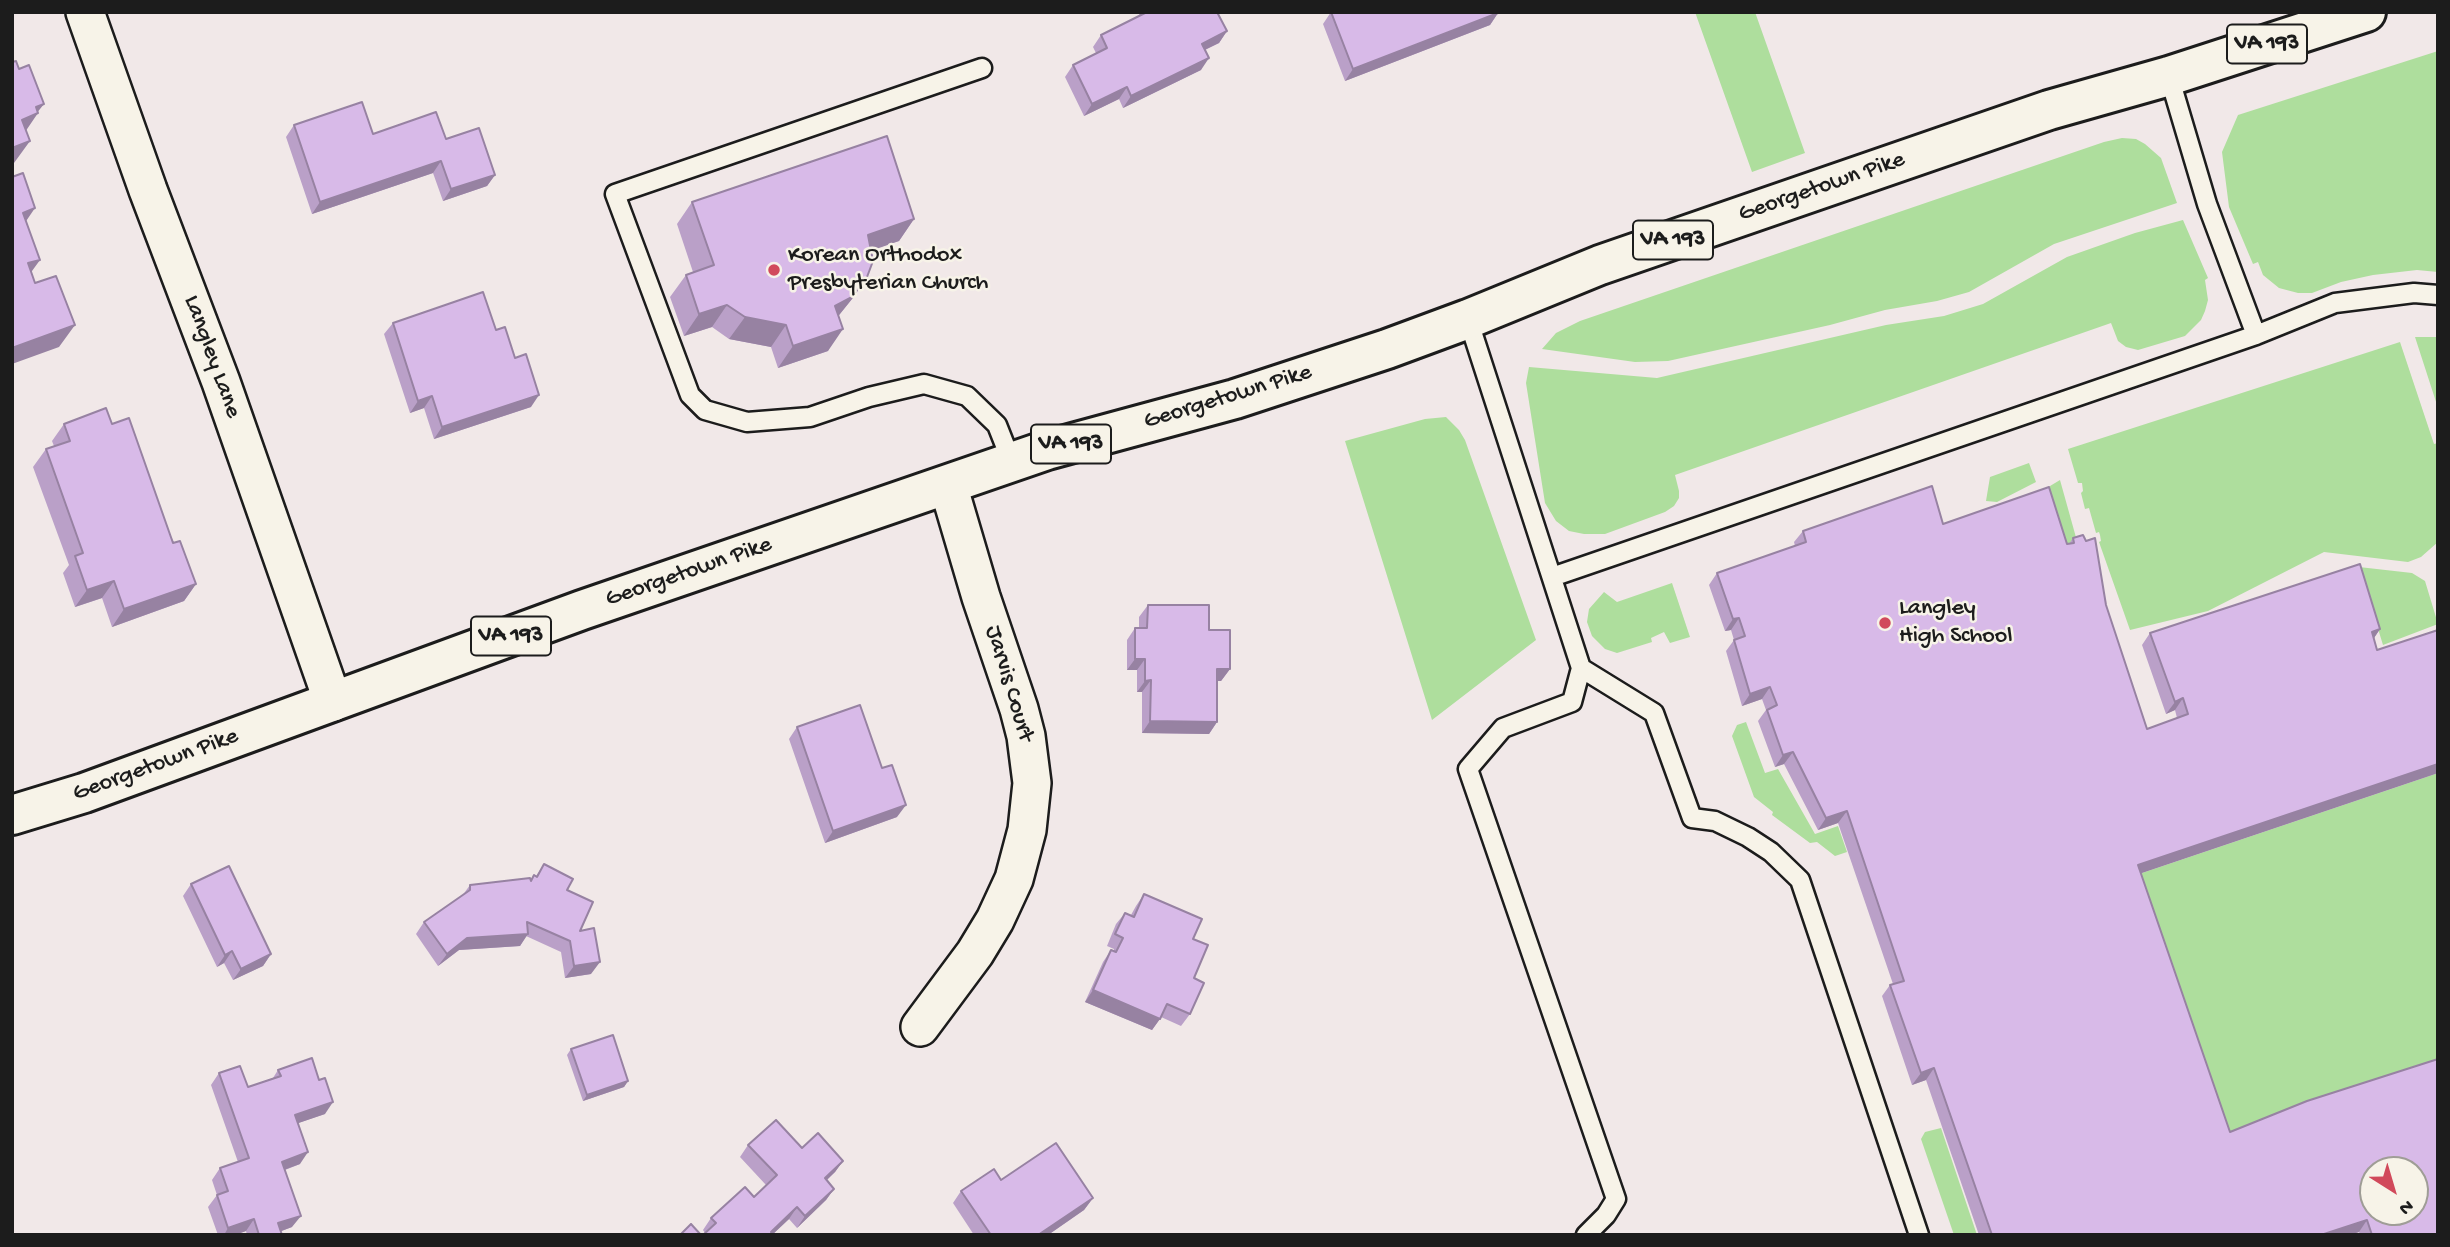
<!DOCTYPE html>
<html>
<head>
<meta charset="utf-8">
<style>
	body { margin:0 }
	#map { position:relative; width:2450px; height:1247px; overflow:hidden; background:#f1e8e8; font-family:"Gochi Hand",sans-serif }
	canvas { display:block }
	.frame { position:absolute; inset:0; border:14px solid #1c1c1c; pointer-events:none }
	.north { position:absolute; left:2359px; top:1156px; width:70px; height:70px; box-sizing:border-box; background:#f7f3e8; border:2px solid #9f9d96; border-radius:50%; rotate:143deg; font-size:19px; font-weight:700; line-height:28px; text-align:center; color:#1c1c1c }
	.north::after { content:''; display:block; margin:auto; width:24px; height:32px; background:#d1495b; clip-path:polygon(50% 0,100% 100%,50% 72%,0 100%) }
</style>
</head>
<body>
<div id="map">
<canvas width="2450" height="1247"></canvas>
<div class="frame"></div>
<div class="north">N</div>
</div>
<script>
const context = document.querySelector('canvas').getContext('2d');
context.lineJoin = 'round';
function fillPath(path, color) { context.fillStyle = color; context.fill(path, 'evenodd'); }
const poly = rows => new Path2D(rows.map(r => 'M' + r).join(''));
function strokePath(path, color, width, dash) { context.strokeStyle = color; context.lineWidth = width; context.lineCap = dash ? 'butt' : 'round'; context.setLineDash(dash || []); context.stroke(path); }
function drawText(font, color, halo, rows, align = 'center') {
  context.font = font + ' "Gochi Hand",sans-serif'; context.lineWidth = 5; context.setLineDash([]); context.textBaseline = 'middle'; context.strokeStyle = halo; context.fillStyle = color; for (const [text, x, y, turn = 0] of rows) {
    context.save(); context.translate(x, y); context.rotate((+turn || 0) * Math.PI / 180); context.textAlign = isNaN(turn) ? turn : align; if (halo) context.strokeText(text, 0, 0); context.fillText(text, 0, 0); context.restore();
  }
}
const green = poly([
	[1695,12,1755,12,1805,153,1752,172],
	[2438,51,2438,272,2417,270,2373,275,2341,282,2312,293,2298,293,2279,288,2263,275,2258,262,2253,264,2229,207,2222,152,2238,115],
	[2122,138,2136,139,2145,144,2161,158,2177,203,2054,244,1969,292,1937,301,1885,310,1830,325,1668,361,1635,362,1542,349,1556,333,1580,321,2104,142],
	[2183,220,2208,278,2205,280,2208,300,2205,311,2201,320,2185,336,2138,350,2126,347,2118,341,2111,323,1675,475,1679,491,1679,498,1674,506,1665,512,1605,534,1584,534,1569,531,1556,521,1545,503,1526,383,1529,367,1657,378,1886,325,1944,316,1983,304,2067,257,2135,233],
	[2415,337,2438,337,2438,408],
	[2400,342,2434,444,2438,443,2438,542,2421,557,2408,562,2324,552,2208,611,2130,630,2099,542,2101,541,2100,535,2099,532,2096,533,2089,508,2085,509,2081,493,2083,491,2082,483,2078,483,2068,449],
	[1446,417,1459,430,1465,440,1536,640,1432,720,1345,441,1425,419],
	[2029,463,2036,482,1997,502,1986,501,1990,477],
	[2060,480,2077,541,2057,548,2015,507],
	[2359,567,2412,573,2425,581,2438,624,2383,645],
	[1672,583,1690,637,1670,643,1664,632,1651,638,1652,642,1617,653,1605,649,1592,636,1587,622,1589,609,1604,592,1617,602],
	[1746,722,1765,773,1778,769,1815,834,1838,826,1847,852,1835,856,1817,842,1810,843,1772,815,1773,812,1754,797,1732,736,1737,725],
	[2438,773,2438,1071,2221,1144,2130,877],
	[1941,1128,1977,1235,1954,1235,1921,1139,1925,1132]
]);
const service = poly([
	[982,68,615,194,690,395,705,410,747,422,810,417,869,397,924,384,967,396,997,425,1012,463],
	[2169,76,2207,204,2256,335],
	[1468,319,1581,668,1572,702,1503,728,1468,769,1616,1199,1606,1215,1586,1235],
	[1552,577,2256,335,2335,303,2414,293,2438,295],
	[1581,668,1654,713,1692,818,1715,821,1748,837,1771,852,1800,880,1919,1235]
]);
const minor = poly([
	[85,12,148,190,221,382,333,702],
	[920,1027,975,953,995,920,1014,879,1027,830,1032,783,1026,736,1019,709,981,597,948,485]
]);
const primary = poly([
	[12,815,84,793,582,610,1047,450,1235,399,1387,349,1468,319,1600,265,2049,110,2169,76,2366,12]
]);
const wall = poly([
	[1138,12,1217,12,1227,31,1219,43,1205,50,1201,70,1123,108,1119,99,1084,116,1065,77,1073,65,1096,53,1093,47,1101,35,1140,16],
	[1331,12,1498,13,1490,25,1345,81,1323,24],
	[294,125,373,134,446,139,495,175,487,186,443,201,433,173,312,214,286,137],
	[692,202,914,219,899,241,871,250,852,299,838,316,828,351,778,368,771,347,729,339,712,327,684,336,670,297,686,275,693,272,677,224],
	[393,323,496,330,531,407,434,439,424,408,410,413,384,334],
	[64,424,112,424,196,584,184,601,112,627,102,598,75,607,63,573,69,565,33,467,46,449,54,446,52,441],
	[1943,524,2067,544,2069,544,2073,538,2106,605,2147,729,2177,718,2175,710,2166,714,2142,645,2150,633,2380,629,2374,638,2377,650,2438,773,2141,873,2230,1132,2438,1235,2360,1235,2359,1232,2350,1235,1979,1235,1926,1080,1912,1085,1882,996,1890,985,1893,984,1838,823,1818,830,1784,764,1775,767,1758,721,1766,710,1762,699,1742,706,1726,651,1734,640,1731,630,1725,631,1709,585,1717,573,1795,546,1794,542,1803,531],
	[1148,605,1209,630,1230,669,1221,681,1217,681,1217,722,1209,734,1142,733,1142,692,1137,692,1137,670,1127,670,1127,640,1135,628,1139,628,1139,617],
	[797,727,897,817,825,843,789,739],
	[544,864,567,890,580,931,591,974,565,978,561,952,526,936,520,946,459,950,438,966,416,934,424,922,462,896,470,885,531,879,534,875,536,876],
	[191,884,271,954,263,966,233,980,224,963,217,967,183,896],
	[1144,894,1193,939,1194,978,1190,1014,1181,1026,1161,1017,1152,1030,1085,1002,1103,962,1111,950,1114,951,1114,949,1107,946,1116,924,1125,913,1131,915,1136,906],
	[571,1049,628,1081,624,1087,583,1101,567,1055],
	[278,1070,325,1114,298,1123,300,1164,285,1170,292,1227,281,1231,282,1235,247,1235,246,1231,235,1235,218,1235,208,1207,217,1195,212,1180,220,1168,238,1162,211,1085,219,1073,248,1087,273,1078],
	[748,1145,802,1148,843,1161,835,1172,827,1180,834,1189,826,1200,797,1228,789,1219,773,1234,705,1233,703,1230,711,1218,754,1197,766,1185,740,1157],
	[1001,1180,1093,1198,1084,1210,1048,1235,974,1235,953,1203,961,1191]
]);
const shadedWall = poly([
	[1498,13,1490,25,1345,81,1353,69],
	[1227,31,1219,43,1194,55,1202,44],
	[1209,58,1201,70,1123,108,1131,96],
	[1127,87,1119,99,1084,116,1092,104],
	[44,104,36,114,38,113,23,135,22,120,36,107],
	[30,141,14,163,12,164,12,148],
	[441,161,433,173,312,214,320,202],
	[495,175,487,186,443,201,451,189],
	[35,208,20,230,23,213],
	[914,219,899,241,853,257,868,235],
	[40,260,24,282,28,263],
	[867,277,852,299,836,319,835,306],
	[727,305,712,327,684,336,699,314],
	[745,317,786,325,771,347,729,339],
	[75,325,59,347,12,364,12,348],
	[843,329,828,351,778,368,793,346],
	[539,395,531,407,434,439,442,427],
	[432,396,424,408,410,413,418,401],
	[114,581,102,598,75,607,87,590],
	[196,584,184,601,112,627,124,609],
	[1739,618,1731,630,1725,631,1733,619],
	[2380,629,2372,641,2372,632],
	[1135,659,1145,659,1137,670,1127,670],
	[1217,669,1230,669,1221,681,1209,681],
	[1151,680,1142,692,1137,692,1145,681],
	[1770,687,1762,699,1742,706,1750,694],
	[2183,698,2175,710,2166,714,2175,702],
	[1150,721,1217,722,1209,734,1142,733],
	[1793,752,1784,764,1775,767,1783,755],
	[2438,764,2438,773,2130,877,2138,865],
	[906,805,897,817,825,843,833,831],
	[1847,811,1838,823,1818,830,1826,818],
	[528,934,520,946,459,950,438,966,447,954,467,938],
	[232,951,224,963,217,967,225,955],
	[271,954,263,966,233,980,241,969],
	[600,962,591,974,565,978,574,966],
	[1093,990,1160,1019,1152,1030,1085,1002],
	[1934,1068,1926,1080,1912,1085,1921,1073],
	[628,1081,624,1087,583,1101,587,1095],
	[333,1102,325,1114,287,1127,295,1115],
	[308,1152,300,1164,273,1174,282,1162],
	[843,1161,835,1172,816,1190,825,1178],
	[834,1189,826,1200,797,1228,805,1216],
	[1093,1198,1084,1210,1048,1235,1038,1235],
	[797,1207,789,1219,772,1235,771,1232],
	[301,1216,292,1227,271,1235,278,1223],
	[254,1219,246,1231,235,1235,224,1235,228,1228],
	[2367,1220,2359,1232,2350,1235,2321,1235]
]);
const building = poly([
	[1147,12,1217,12,1227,31,1202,44,1209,58,1131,96,1127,87,1092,104,1073,65,1107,48,1101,35,1147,12],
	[1331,12,1498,12,1498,13,1353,69,1331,12],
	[16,61,19,69,29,65,44,104,36,107,38,113,22,120,30,141,12,148,12,62,16,61],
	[362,102,373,134,436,112,446,139,479,128,495,175,451,189,441,161,320,202,294,125,362,102],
	[887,136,914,219,868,235,873,261,867,277,852,297,835,306,843,329,793,346,786,325,745,317,727,305,699,314,686,275,714,265,692,202,887,136],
	[23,173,35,208,23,213,40,260,28,263,35,283,56,276,75,325,12,348,12,177,23,173],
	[483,292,496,330,505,327,515,358,526,354,539,395,442,427,432,396,418,401,393,323,483,292],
	[106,408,112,424,129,418,173,543,180,541,196,584,124,609,114,581,87,590,75,556,83,553,46,449,70,441,64,424,106,408],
	[1932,486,1943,524,2049,487,2067,544,2074,543,2073,538,2083,535,2086,541,2095,538,2106,605,2147,729,2188,714,2183,698,2175,702,2150,633,2360,564,2380,629,2372,632,2377,650,2438,630,2438,764,2138,865,2230,1132,2307,1101,2438,1059,2438,1235,2372,1235,2367,1220,2321,1235,1992,1235,1934,1068,1921,1073,1890,985,1904,981,1847,811,1826,818,1793,752,1783,755,1767,710,1777,705,1770,687,1750,694,1734,640,1745,636,1739,618,1733,619,1717,573,1806,542,1803,531,1932,486],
	[2373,1170,2415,1170,2415,1212,2373,1212,2373,1170],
	[1148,605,1209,605,1209,630,1230,630,1230,669,1217,669,1217,722,1150,721,1151,680,1145,681,1145,659,1135,659,1135,628,1147,628,1148,605],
	[860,705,882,768,892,765,906,805,833,831,797,727,860,705],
	[544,864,573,879,567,890,593,902,580,931,594,928,600,962,574,966,570,941,527,922,528,934,467,938,447,954,424,922,470,890,470,885,530,878,531,881,534,875,537,877,544,864],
	[229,866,271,954,241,969,232,951,225,955,191,884,229,866],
	[1144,894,1202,919,1193,939,1208,945,1194,978,1204,983,1190,1014,1167,1004,1160,1019,1093,990,1111,950,1116,952,1123,938,1115,934,1125,913,1134,917,1144,894],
	[613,1035,628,1081,587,1095,571,1049,613,1035],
	[312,1058,319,1080,325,1078,333,1102,295,1115,308,1152,282,1162,301,1216,278,1223,282,1235,259,1235,254,1219,228,1228,217,1195,228,1191,220,1168,249,1158,219,1073,240,1066,248,1087,281,1076,278,1070,312,1058],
	[776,1120,802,1148,818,1133,843,1161,825,1178,834,1189,805,1216,797,1207,771,1232,774,1235,703,1235,716,1223,711,1218,745,1187,754,1197,777,1175,748,1145,776,1120],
	[1056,1143,1093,1198,1038,1235,991,1235,961,1191,994,1169,1001,1180,1056,1143],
	[691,1224,701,1235,680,1235,691,1224]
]);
const markers = [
	[774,270,7,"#d1495b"],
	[1885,623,7,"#d1495b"]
];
const shields = [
	[2267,44,80],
	[1673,240,80],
	[1071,444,80],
	[511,636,80]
];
const shieldNames = [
	["VA 193",2267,44],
	["VA 193",1673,240],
	["VA 193",1071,444],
	["VA 193",511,636]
];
const streetNames = [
	["Georgetown Pike",1822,188,-19],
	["Langley Lane",211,357,70],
	["Georgetown Pike",1228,398,-17],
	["Georgetown Pike",689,573,-19],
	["Jarvis Court",1008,684,73],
	["Georgetown Pike",156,766,-20]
];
const poiNames = [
	["Korean Orthodox",788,256],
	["Presbyterian Church",788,284],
	["Langley",1899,609],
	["High School",1899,637]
];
fillPath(green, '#aede9d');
strokePath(service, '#1c1c1c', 23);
strokePath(minor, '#1c1c1c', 42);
strokePath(primary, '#1c1c1c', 44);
strokePath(service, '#f7f3e8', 18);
strokePath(minor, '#f7f3e8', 37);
strokePath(primary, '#f7f3e8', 38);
fillPath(wall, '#baa0c8');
fillPath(shadedWall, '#9782a2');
fillPath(building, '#d8bae8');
strokePath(building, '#9782a2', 2);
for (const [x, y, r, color] of markers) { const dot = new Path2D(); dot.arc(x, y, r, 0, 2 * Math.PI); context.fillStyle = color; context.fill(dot); strokePath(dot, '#f7f3e8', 2.5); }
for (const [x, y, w] of shields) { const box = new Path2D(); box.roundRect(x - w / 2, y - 19.5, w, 39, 5); context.fillStyle = '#f7f3e8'; context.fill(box); strokePath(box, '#1c1c1c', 2); }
drawText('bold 23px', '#1c1c1c', null, shieldNames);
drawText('24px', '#1c1c1c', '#f7f3e8', streetNames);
drawText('24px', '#1c1c1c', '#f7f3e8', poiNames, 'left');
</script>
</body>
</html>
